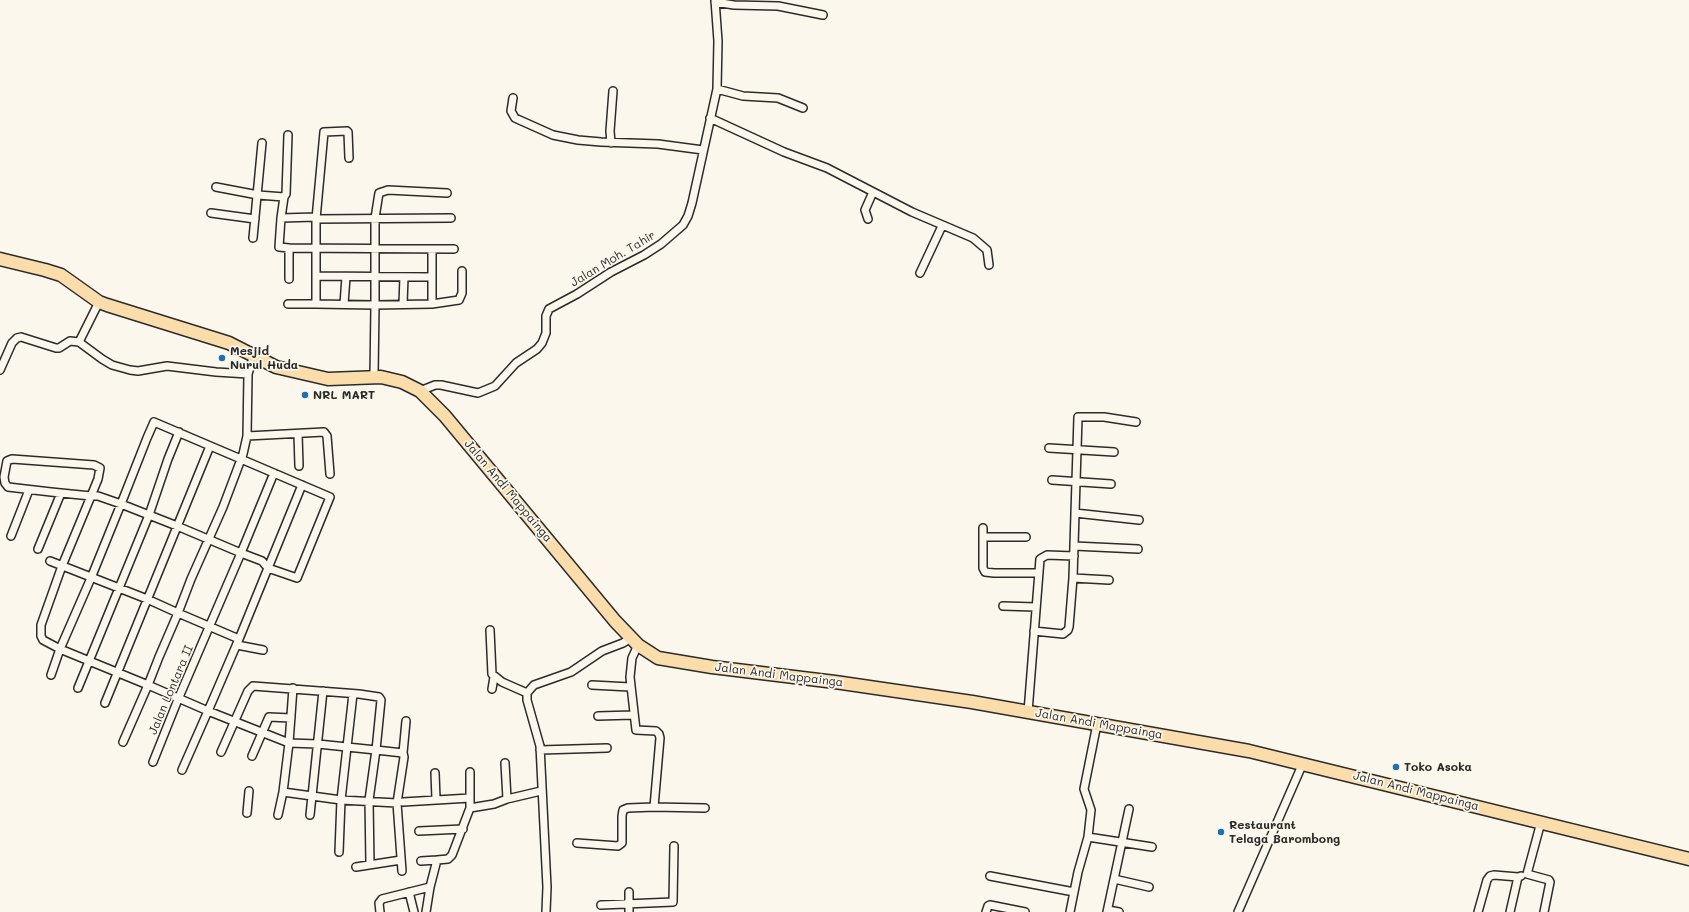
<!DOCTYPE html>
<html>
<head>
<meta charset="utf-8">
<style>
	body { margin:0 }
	canvas { display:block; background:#fbf7ec }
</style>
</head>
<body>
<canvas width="1689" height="912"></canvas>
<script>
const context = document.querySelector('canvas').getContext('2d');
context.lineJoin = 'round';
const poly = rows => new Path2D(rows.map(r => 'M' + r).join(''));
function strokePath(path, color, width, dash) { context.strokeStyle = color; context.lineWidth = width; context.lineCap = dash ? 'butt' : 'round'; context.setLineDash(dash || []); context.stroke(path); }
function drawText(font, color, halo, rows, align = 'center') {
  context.font = font + ' Mali,sans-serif'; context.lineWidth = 3.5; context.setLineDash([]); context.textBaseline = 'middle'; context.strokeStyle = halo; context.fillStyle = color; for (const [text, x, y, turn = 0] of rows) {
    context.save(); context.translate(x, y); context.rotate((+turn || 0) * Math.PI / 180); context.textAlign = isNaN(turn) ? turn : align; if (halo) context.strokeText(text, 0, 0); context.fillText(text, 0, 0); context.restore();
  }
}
const street = poly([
	[715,2,734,5,778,6,823,15],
	[717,89,743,96,778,98,803,108],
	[513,98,511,111,515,118,553,135,578,140,601,142,658,144,703,150],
	[710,118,784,152,827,168,912,212,973,238,987,250,989,265],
	[611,143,610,131,613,91],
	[216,187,258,195,284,197],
	[447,193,388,190,379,193,375,218,375,305,432,304,459,300,462,293,462,271],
	[211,213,255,219],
	[281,218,284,197,286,194,288,135],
	[316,219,324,132,347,131,348,132,349,158],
	[868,219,865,210,873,192],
	[253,238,262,143],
	[289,248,279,247,281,218,316,217],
	[920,273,942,226],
	[317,276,432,277,432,304],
	[432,277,432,249],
	[289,279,289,248,454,249],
	[99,302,79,342,102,359,112,365,130,370,138,371,167,366,216,372,248,374],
	[288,304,316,304],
	[344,304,346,277],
	[403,304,404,277],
	[0,370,12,343,17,338,21,337,56,348,59,348,70,341,79,342],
	[374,376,375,305,316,304,316,219,451,218],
	[420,391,435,385,441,385,478,393,495,386,516,363,537,349,542,343,546,333,546,316,549,309,577,294,611,272,644,255,661,244,683,225,688,216,692,203,717,89,718,41,715,0],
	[298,434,299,466],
	[247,436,324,432,327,436,330,474],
	[1049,448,1114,452],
	[1052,480,1111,484],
	[1075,513,1139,520],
	[983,528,983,568,985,572,994,573,1039,573],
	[11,536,29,490],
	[983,537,1026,537],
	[1074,546,1138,549],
	[38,549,61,493],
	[50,561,147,599,178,613,239,639,208,711,148,685,159,657,178,613,191,579,223,507,243,454,247,436,248,374,254,355],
	[1073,578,1109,580],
	[1003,606,1036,607],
	[490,630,492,674,502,682,527,693],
	[1034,631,1063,634,1068,630,1069,627,1073,578,1078,417,1104,417,1136,422],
	[239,639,268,568,262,561,241,553,274,473],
	[237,645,263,650],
	[51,675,60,649,148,685,123,742],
	[592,685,630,687],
	[78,688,149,515,168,459,179,432],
	[293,688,289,743,283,792,341,800,397,803],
	[492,689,494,677],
	[105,703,210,446],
	[1028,712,1040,559,1047,555,1074,556],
	[598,716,633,715],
	[540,750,607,748],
	[221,752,248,691,253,686,359,694,379,697,381,700,376,750,403,753,404,757,397,803,402,871],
	[403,753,406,721],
	[252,756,269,717,291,718],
	[153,762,179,697,241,553,177,526,121,504,98,496,91,496,51,492,8,487,5,483,4,477,7,461,12,459,94,465,100,468,98,479,91,496,62,566,41,625,41,636,43,640,60,649,91,578,121,504,147,438,154,422,330,497,297,578,268,568,302,485],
	[505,763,507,799],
	[182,770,208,711,289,743,318,744,376,750,369,800,370,864],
	[435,773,436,799],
	[470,798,470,772],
	[403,802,470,798,470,808],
	[654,807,705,808],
	[247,813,249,791],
	[278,815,283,792],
	[310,815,323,691],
	[1541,822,1527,874,1549,880,1550,882,1544,912],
	[419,831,463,829],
	[1088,837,1152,847],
	[577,843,618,846,622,843,622,816,623,810,628,808,654,807,660,738,659,734,656,731,636,730,630,677,632,658,638,645],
	[339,852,341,800,353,694],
	[421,861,437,860],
	[356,867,401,860],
	[990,876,1074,892],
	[1114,879,1149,887],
	[409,892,414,912],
	[601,905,673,902,674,846],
	[1108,910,1119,912],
	[380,912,379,903,382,899,430,887],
	[426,912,430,887,437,860,448,859,452,855,470,808,494,804,507,799,541,791],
	[546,912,547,887,540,746,527,700,527,693,534,685,571,672,602,651,623,643,631,638],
	[629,912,629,892],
	[986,912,988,906,990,905,1025,912],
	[1070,912,1078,872,1088,837,1091,810,1084,789,1097,724],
	[1107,912,1129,809],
	[1238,912,1303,763],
	[1478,912,1487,880,1490,876,1494,875,1518,877],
	[1510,912,1518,877,1521,876]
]);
const primary = poly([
	[0,259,45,270,61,275,99,302,107,305,229,343,276,367,328,379,381,377,402,382,420,391,445,416,615,621,638,645,658,658,712,667,835,682,972,702,1249,751,1689,859]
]);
const markers = [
	[222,358,4,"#1f6fb2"],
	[305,395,4,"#1f6fb2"],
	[1396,767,4,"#1f6fb2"],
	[1221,832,4,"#1f6fb2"]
];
const streetNames = [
	["Jalan Moh. Tahir",613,259,-31],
	["Jalan Andi Mappainga",508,491,50],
	["Jalan Andi Mappainga",779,675,7],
	["Jalan Lontara II",171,690,-67],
	["Jalan Andi Mappainga",1099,724,10],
	["Jalan Andi Mappainga",1416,791,14]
];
const poiNames = [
	["Mesjid",230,351],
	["Nurul Huda",230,365],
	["NRL MART",313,395],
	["Toko Asoka",1404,767],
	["Restaurant",1229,825],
	["Telaga Barombong",1229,839]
];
strokePath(street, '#2b2b2b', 10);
strokePath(primary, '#2b2b2b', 15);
strokePath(street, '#fbf7ec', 7);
strokePath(primary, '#faddab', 12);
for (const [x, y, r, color] of markers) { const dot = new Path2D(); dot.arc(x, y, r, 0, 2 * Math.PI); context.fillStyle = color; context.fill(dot); strokePath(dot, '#fbf7ec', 1.5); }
drawText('12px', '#2b2b2b', '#fbf7ec', streetNames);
drawText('bold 12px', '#2b2b2b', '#fbf7ec', poiNames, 'left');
</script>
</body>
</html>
